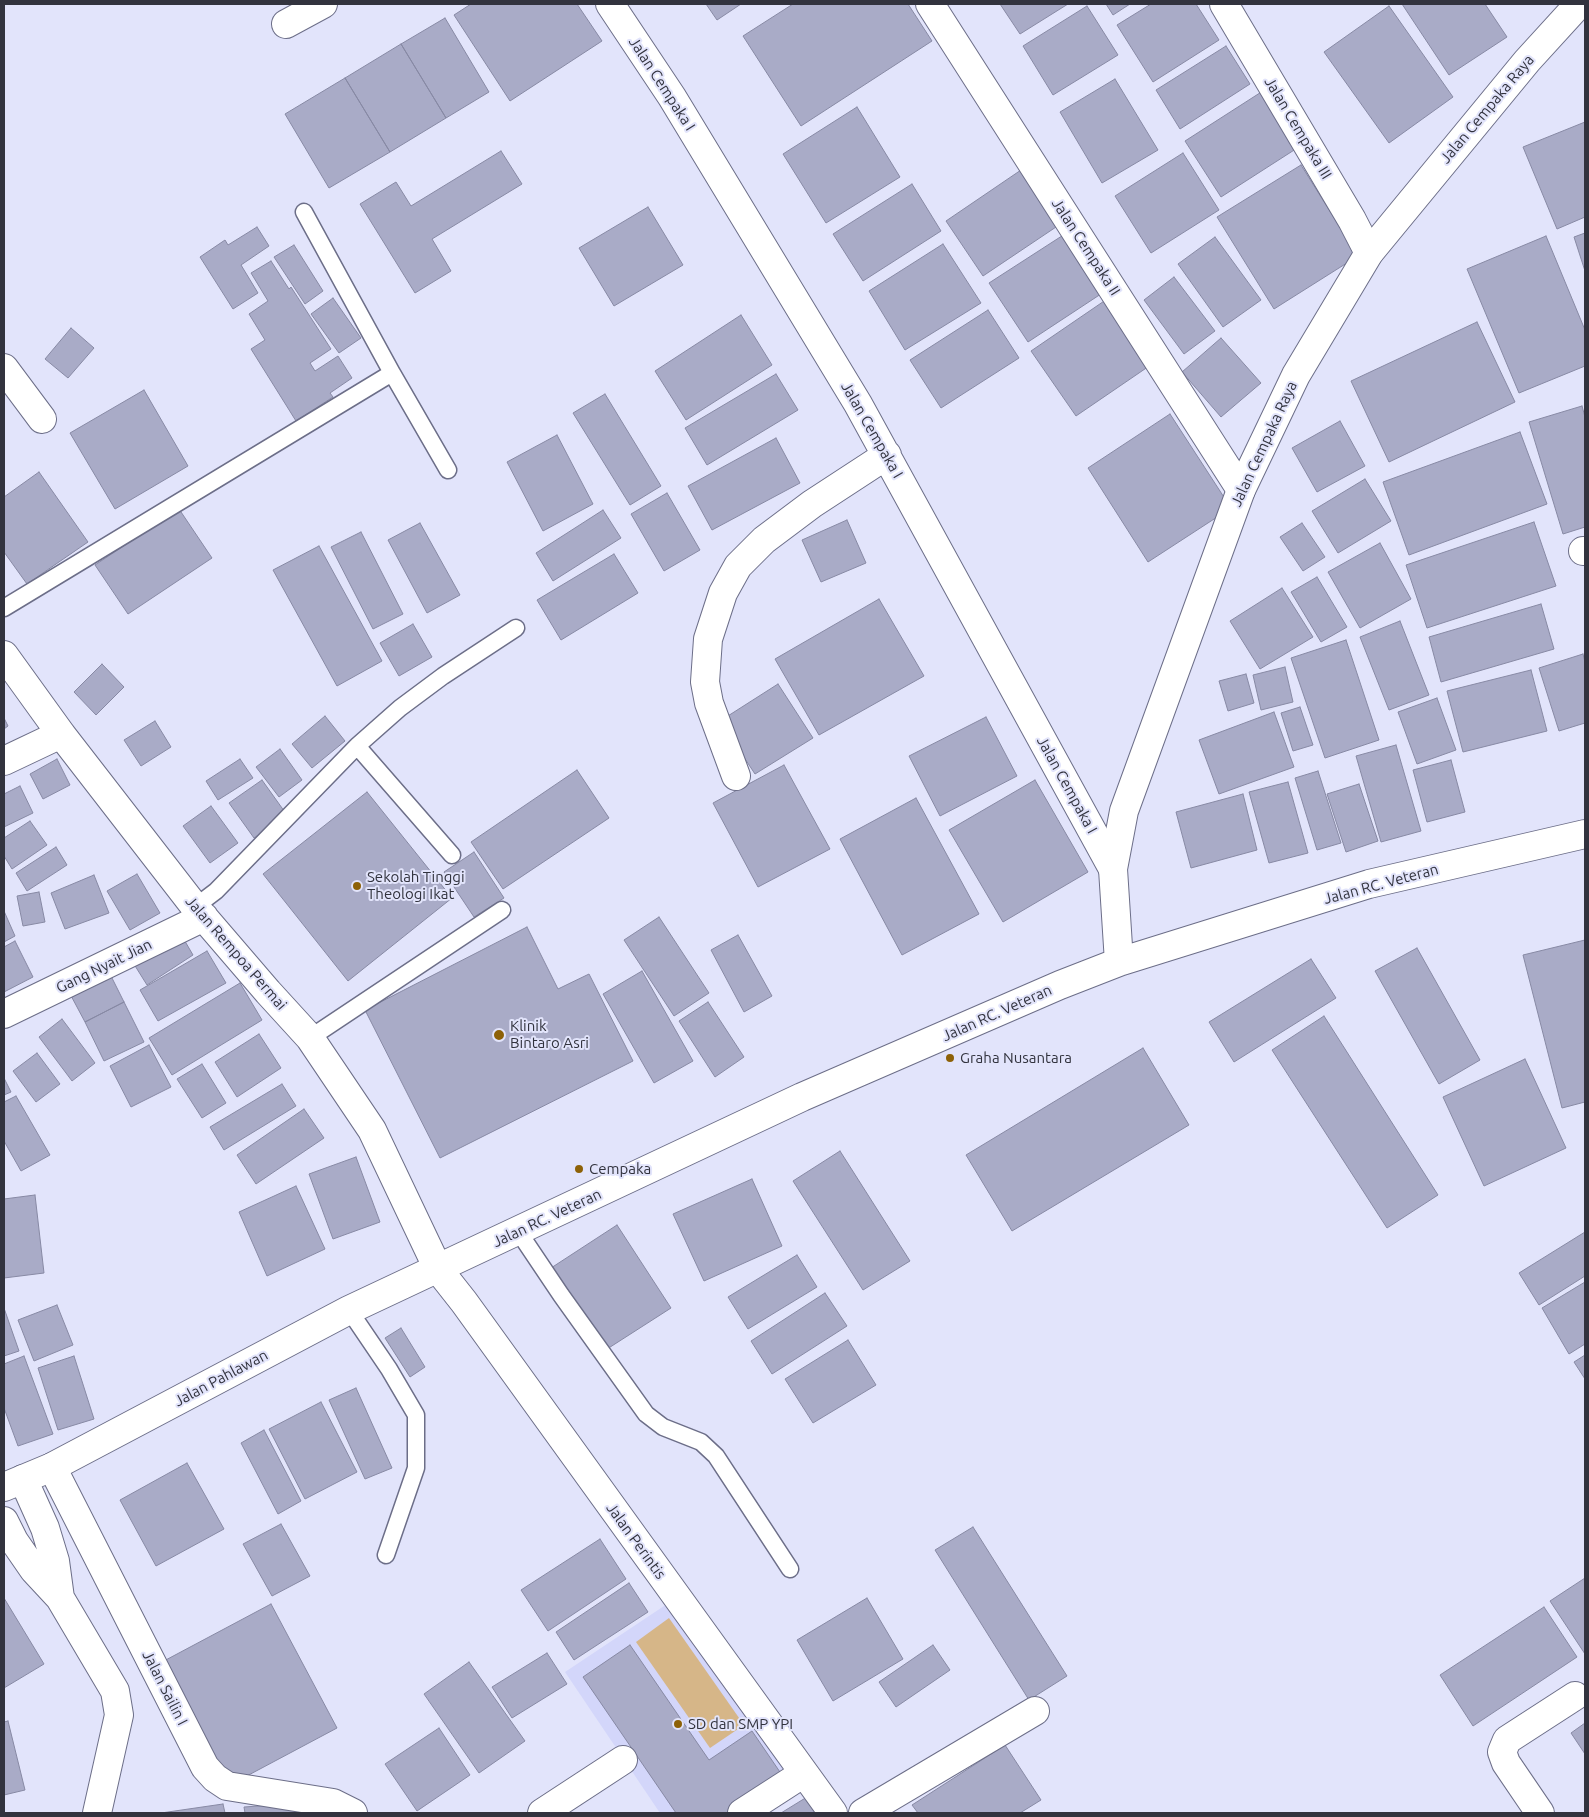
<!DOCTYPE html>
<html>
<head>
<meta charset="utf-8">
<style>
	body { margin:0 }
	#map { position:relative; width:1589px; height:1817px; overflow:hidden; background:#e2e4fb; font-family:Ubuntu,sans-serif }
	canvas { display:block }
	.frame { position:absolute; inset:0; border:5px solid #32333e; pointer-events:none }
</style>
</head>
<body>
<div id="map">
<canvas width="1589" height="1817"></canvas>
<div class="frame"></div>
</div>
<script>
const context = document.querySelector('canvas').getContext('2d');
context.lineJoin = 'round';
function fillPath(path, color) { context.fillStyle = color; context.fill(path, 'evenodd'); }
const poly = rows => new Path2D(rows.map(r => 'M' + r).join(''));
function strokePath(path, color, width, dash) { context.strokeStyle = color; context.lineWidth = width; context.lineCap = dash ? 'butt' : 'round'; context.setLineDash(dash || []); context.stroke(path); }
function drawText(font, color, halo, rows, align = 'center') {
  context.font = font + ' Ubuntu,sans-serif'; context.lineWidth = 4; context.setLineDash([]); context.textBaseline = 'middle'; context.strokeStyle = halo; context.fillStyle = color; for (const [text, x, y, turn = 0] of rows) {
    context.save(); context.translate(x, y); context.rotate((+turn || 0) * Math.PI / 180); context.textAlign = isNaN(turn) ? turn : align; if (halo) context.strokeText(text, 0, 0); context.fillText(text, 0, 0); context.restore();
  }
}
const built = poly([
	[673,1600,791,1775,734,1813,660,1813,565,1672]
]);
const green = poly([
	[669,1618,744,1725,710,1748,636,1642]
]);
const building = poly([
	[471,4,577,4,602,41,510,101,454,15,471,4],
	[706,4,741,4,717,20,706,4],
	[793,4,908,4,932,41,801,126,743,36,793,4],
	[1000,4,1068,4,1020,34,1000,4],
	[1106,4,1130,4,1113,15,1106,4],
	[1151,4,1196,4,1219,40,1153,82,1117,25,1151,4],
	[1402,4,1485,4,1507,37,1449,75,1402,4],
	[1087,6,1118,55,1053,95,1023,46,1087,6],
	[1389,6,1453,97,1389,143,1324,52,1389,6],
	[445,18,489,92,446,118,401,44,445,18],
	[401,44,446,118,390,152,345,78,401,44],
	[1226,46,1250,84,1180,129,1156,90,1226,46],
	[345,78,390,152,329,188,285,114,345,78],
	[1115,79,1158,150,1102,183,1060,112,1115,79],
	[1266,89,1302,145,1221,197,1185,141,1266,89],
	[857,107,900,177,826,223,783,154,857,107],
	[1585,122,1585,217,1557,229,1523,147,1585,122],
	[501,151,522,184,432,239,451,271,415,293,360,204,396,182,411,206,501,151],
	[1183,153,1219,210,1151,253,1115,196,1183,153],
	[1301,165,1358,256,1274,309,1217,217,1301,165],
	[1024,168,1062,223,983,276,946,221,1024,168],
	[912,184,941,231,863,281,833,234,912,184],
	[648,207,683,265,614,306,579,248,648,207],
	[257,227,269,246,241,265,258,293,233,309,200,257,225,240,228,245,257,227],
	[1068,232,1107,290,1028,342,989,283,1068,232],
	[1585,233,1585,271,1574,237,1585,233],
	[1546,236,1585,330,1585,366,1519,393,1467,269,1546,236],
	[1215,237,1261,300,1223,327,1178,264,1215,237],
	[943,244,981,303,905,350,869,291,943,244],
	[294,245,323,291,305,304,274,257,294,245],
	[271,261,289,289,291,287,331,349,310,363,315,371,338,356,352,378,330,393,333,397,296,421,251,349,265,340,249,314,268,301,251,273,271,261],
	[1174,277,1215,331,1184,354,1144,300,1174,277],
	[1113,295,1158,360,1076,416,1031,351,1113,295],
	[333,298,361,338,339,353,311,314,333,298],
	[988,310,1019,358,941,408,910,360,988,310],
	[741,315,772,365,686,420,655,371,741,315],
	[1477,322,1515,402,1389,462,1351,381,1477,322],
	[71,328,94,348,68,378,45,359,71,328],
	[1221,338,1261,383,1221,417,1182,372,1221,338],
	[776,374,798,410,707,465,685,428,776,374],
	[144,390,188,466,115,509,70,433,144,390],
	[605,394,661,486,630,505,573,413,605,394],
	[1582,406,1585,417,1585,527,1563,534,1529,422,1582,406],
	[1170,414,1231,508,1148,562,1088,468,1170,414],
	[1340,421,1365,466,1317,492,1292,448,1340,421],
	[1520,432,1547,504,1409,555,1383,482,1520,432],
	[557,435,593,504,543,531,507,462,557,435],
	[776,438,800,483,712,530,688,486,776,438],
	[39,472,88,542,27,584,4,552,4,497,39,472],
	[1365,479,1391,521,1338,553,1312,511,1365,479],
	[667,493,700,550,664,571,631,514,667,493],
	[179,509,212,558,128,614,95,565,179,509],
	[603,510,621,538,553,581,536,553,603,510],
	[847,520,866,563,821,582,802,540,847,520],
	[1534,522,1556,586,1427,628,1406,565,1534,522],
	[420,523,460,595,427,613,388,540,420,523],
	[1302,523,1325,557,1303,571,1280,537,1302,523],
	[361,532,403,614,373,629,331,547,361,532],
	[1380,543,1411,599,1360,628,1328,572,1380,543],
	[319,546,382,661,337,686,273,570,319,546],
	[614,554,638,593,561,640,537,600,614,554],
	[1317,577,1347,627,1321,642,1291,592,1317,577],
	[1282,588,1313,637,1260,669,1230,621,1282,588],
	[879,599,924,676,819,735,775,659,879,599],
	[1541,604,1554,649,1441,682,1429,637,1541,604],
	[1400,621,1429,695,1389,710,1360,637,1400,621],
	[413,624,432,657,399,676,380,643,413,624],
	[1346,640,1379,740,1325,758,1291,658,1346,640],
	[1583,654,1585,662,1585,723,1559,731,1539,668,1583,654],
	[102,664,124,687,96,715,74,692,102,664],
	[1285,667,1293,702,1261,710,1253,675,1285,667],
	[1531,670,1547,731,1463,752,1447,691,1531,670],
	[1246,674,1254,703,1228,711,1219,681,1246,674],
	[778,684,813,738,755,774,720,721,778,684],
	[1437,698,1456,750,1417,764,1398,712,1437,698],
	[1300,707,1313,745,1293,751,1281,713,1300,707],
	[1274,712,1294,767,1219,794,1199,740,1274,712],
	[325,716,345,741,312,768,292,744,325,716],
	[986,717,1017,776,940,816,909,756,986,717],
	[4,718,8,726,4,729,4,718],
	[155,721,171,747,141,766,124,740,155,721],
	[1396,745,1421,831,1381,842,1356,756,1396,745],
	[280,749,302,780,279,797,256,767,280,749],
	[57,759,70,785,43,799,30,774,57,759],
	[240,759,253,778,218,800,206,781,240,759],
	[1451,760,1465,812,1427,822,1413,770,1451,760],
	[784,765,830,849,758,887,713,803,784,765],
	[577,770,609,818,503,889,471,842,577,770],
	[1318,771,1341,843,1317,850,1295,778,1318,771],
	[262,780,287,815,254,838,229,803,262,780],
	[1035,780,1088,872,1003,922,949,830,1035,780],
	[1288,782,1308,853,1269,863,1249,792,1288,782],
	[1359,784,1378,841,1346,852,1327,794,1359,784],
	[20,786,33,813,4,827,4,794,20,786],
	[367,792,452,898,348,981,263,874,367,792],
	[1243,794,1257,850,1191,868,1176,812,1243,794],
	[916,798,979,914,902,955,840,839,916,798],
	[211,806,238,843,210,863,183,826,211,806],
	[30,821,47,845,12,869,4,856,4,838,30,821],
	[56,847,67,865,27,891,16,873,56,847],
	[474,852,504,898,474,917,444,872,474,852],
	[137,874,160,913,130,930,107,891,137,874],
	[94,875,109,913,65,929,51,893,94,875],
	[39,892,45,922,23,926,17,896,39,892],
	[4,911,15,936,4,942,4,911],
	[659,917,709,993,674,1016,624,940,659,917],
	[527,927,558,989,589,974,633,1061,440,1158,365,1010,527,927],
	[179,931,193,955,147,985,132,961,179,931],
	[738,935,772,996,744,1012,711,950,738,935],
	[1585,940,1585,1102,1562,1108,1523,955,1585,940],
	[15,941,33,977,4,992,4,947,15,941],
	[1417,948,1480,1060,1439,1084,1375,971,1417,948],
	[207,951,226,983,158,1021,140,990,207,951],
	[1311,959,1336,998,1234,1062,1209,1022,1311,959],
	[642,971,693,1061,654,1083,603,994,642,971],
	[109,972,124,1002,85,1022,69,992,109,972],
	[240,983,262,1020,172,1075,149,1038,240,983],
	[124,1002,144,1042,104,1061,85,1022,124,1002],
	[708,1002,744,1057,715,1077,679,1021,708,1002],
	[1324,1016,1438,1195,1387,1228,1272,1050,1324,1016],
	[62,1019,95,1063,72,1081,39,1037,62,1019],
	[259,1034,281,1068,237,1097,215,1062,259,1034],
	[149,1045,171,1087,131,1107,110,1066,149,1045],
	[1143,1048,1189,1125,1012,1231,966,1155,1143,1048],
	[37,1053,60,1084,36,1102,13,1071,37,1053],
	[1525,1059,1566,1148,1484,1186,1443,1097,1525,1059],
	[202,1064,226,1103,202,1118,177,1079,202,1064],
	[4,1078,11,1092,4,1095,4,1078],
	[282,1084,296,1106,224,1150,210,1127,282,1084],
	[16,1096,50,1155,21,1171,4,1141,4,1102,16,1096],
	[304,1109,324,1138,256,1184,237,1155,304,1109],
	[840,1151,910,1261,863,1290,793,1181,840,1151],
	[356,1157,380,1222,333,1239,309,1174,356,1157],
	[752,1179,782,1246,704,1281,673,1214,752,1179],
	[296,1186,325,1249,267,1276,239,1212,296,1186],
	[35,1195,44,1273,4,1278,4,1199,35,1195],
	[617,1225,671,1308,604,1351,551,1268,617,1225],
	[1585,1232,1585,1276,1539,1305,1519,1273,1585,1232],
	[797,1255,817,1287,748,1329,728,1297,797,1255],
	[1585,1282,1585,1344,1569,1354,1542,1308,1585,1282],
	[825,1293,847,1326,772,1374,751,1341,825,1293],
	[57,1305,73,1345,34,1361,18,1320,57,1305],
	[4,1308,19,1351,4,1356,4,1308],
	[401,1328,425,1367,410,1377,385,1338,401,1328],
	[848,1340,876,1385,813,1423,785,1379,848,1340],
	[1585,1355,1585,1379,1574,1362,1585,1355],
	[24,1356,53,1434,18,1446,4,1408,4,1364,24,1356],
	[74,1356,94,1419,58,1430,38,1368,74,1356],
	[356,1388,392,1468,365,1479,329,1400,356,1388],
	[321,1402,357,1472,305,1499,269,1429,321,1402],
	[264,1430,301,1501,278,1514,241,1443,264,1430],
	[187,1463,224,1529,156,1566,120,1500,187,1463],
	[281,1524,310,1576,272,1596,243,1544,281,1524],
	[973,1527,1067,1676,1029,1700,935,1550,973,1527],
	[600,1539,626,1579,548,1631,521,1590,600,1539],
	[1585,1578,1585,1654,1550,1601,1585,1578],
	[629,1583,648,1612,574,1660,556,1632,629,1583],
	[4,1598,44,1664,4,1688,4,1598],
	[867,1598,903,1659,833,1701,797,1640,867,1598],
	[271,1604,337,1728,228,1786,162,1662,271,1604],
	[1544,1607,1577,1657,1473,1726,1440,1675,1544,1607],
	[630,1645,709,1760,752,1731,782,1775,726,1813,676,1813,583,1677,630,1645],
	[933,1645,950,1670,896,1707,879,1682,933,1645],
	[547,1653,567,1684,512,1718,492,1687,547,1653],
	[469,1662,525,1741,479,1773,424,1694,469,1662],
	[8,1721,25,1790,4,1795,4,1722,8,1721],
	[1585,1723,1585,1754,1571,1733,1585,1723],
	[439,1728,470,1775,417,1811,385,1764,439,1728],
	[1005,1745,1041,1800,1020,1813,918,1813,912,1805,1005,1745],
	[807,1797,817,1813,781,1813,807,1797],
	[301,1803,302,1813,245,1813,244,1807,301,1803],
	[223,1804,225,1813,161,1813,223,1804]
]);
const lane = poly([
	[392,373,448,470],
	[4,608,392,373,304,212],
	[357,746,400,708,443,676,516,628],
	[195,907,216,891,357,746,452,855],
	[310,1038,502,910],
	[518,1231,561,1295,646,1414,663,1427,701,1442,716,1456,790,1569],
	[349,1310,389,1369,416,1415,416,1468,386,1555]
]);
const street = poly([
	[610,4,672,97,858,404,1113,869],
	[930,4,1241,490],
	[1224,4,1352,220,1369,253],
	[286,24,323,4],
	[4,368,42,419],
	[1583,551,1585,551],
	[4,655,61,734,195,907,268,992,310,1038,372,1130,438,1269,464,1302,833,1813],
	[4,761,61,734],
	[736,776,709,703,705,682,708,639,723,593,738,566,764,540,812,504,887,455],
	[4,1014,204,917],
	[52,1467,205,1767,215,1778,227,1786,333,1803,353,1813],
	[23,1479,45,1528,55,1561,60,1598],
	[4,1521,14,1541,34,1570,60,1598,115,1691,119,1715,97,1813],
	[542,1813,623,1760],
	[742,1813,804,1773],
	[863,1813,1035,1711],
	[1540,1813,1506,1763,1502,1752,1507,1740,1575,1696]
]);
const secondary = poly([
	[1119,962,1113,869,1124,811,1241,490,1296,375,1369,253,1527,61,1579,4],
	[4,1487,52,1467,349,1310,802,1097,1060,985,1119,962,1369,884,1585,834]
]);
const markers = [
	[357,886,5,"#8d6107"],
	[499,1035,6,"#8d6107"],
	[950,1058,5,"#8d6107"],
	[579,1169,5,"#8d6107"],
	[678,1724,5,"#8d6107"]
];
const streetNames = [
	["Jalan Cempaka I",662,84,57],
	["Jalan Cempaka Raya",1487,109,-50],
	["Jalan Cempaka III",1298,128,59],
	["Jalan Cempaka II",1086,247,57],
	["Jalan Cempaka I",872,430,60],
	["Jalan Cempaka Raya",1264,444,-65],
	["Jalan Cempaka I",1067,785,61],
	["Jalan RC. Veteran",1381,884,-15],
	["Jalan Rempoa Permai",236,953,49],
	["Gang Nyait Jian",104,966,-26],
	["Jalan RC. Veteran",997,1013,-24],
	["Jalan RC. Veteran",547,1218,-25],
	["Jalan Pahlawan",221,1378,-28],
	["Jalan Perintis",636,1541,54],
	["Jalan Sailin I",165,1688,63]
];
const poiNames = [
	["Sekolah Tinggi",367,877],
	["Theologi Ikat",367,894],
	["Klinik",510,1026],
	["Bintaro Asri",510,1043],
	["Graha Nusantara",960,1058],
	["Cempaka",589,1169],
	["SD dan SMP YPI",688,1724]
];
fillPath(built, '#d3d6fa');
fillPath(green, '#d6b688');
fillPath(building, '#a9abc7');
strokePath(building, '#8789a4', 1);
strokePath(lane, '#6c6e88', 19);
strokePath(street, '#6c6e88', 30);
strokePath(secondary, '#6c6e88', 30);
strokePath(lane, '#fff', 16);
strokePath(street, '#fff', 28);
strokePath(secondary, '#fff', 28);
for (const [x, y, r, color] of markers) { const dot = new Path2D(); dot.arc(x, y, r, 0, 2 * Math.PI); context.fillStyle = color; context.fill(dot); strokePath(dot, '#e2e4fb', 2); }
drawText('15px', '#32333e', '#e2e4fb', streetNames);
drawText('15px', '#32333e', '#e2e4fb', poiNames, 'left');
</script>
</body>
</html>
